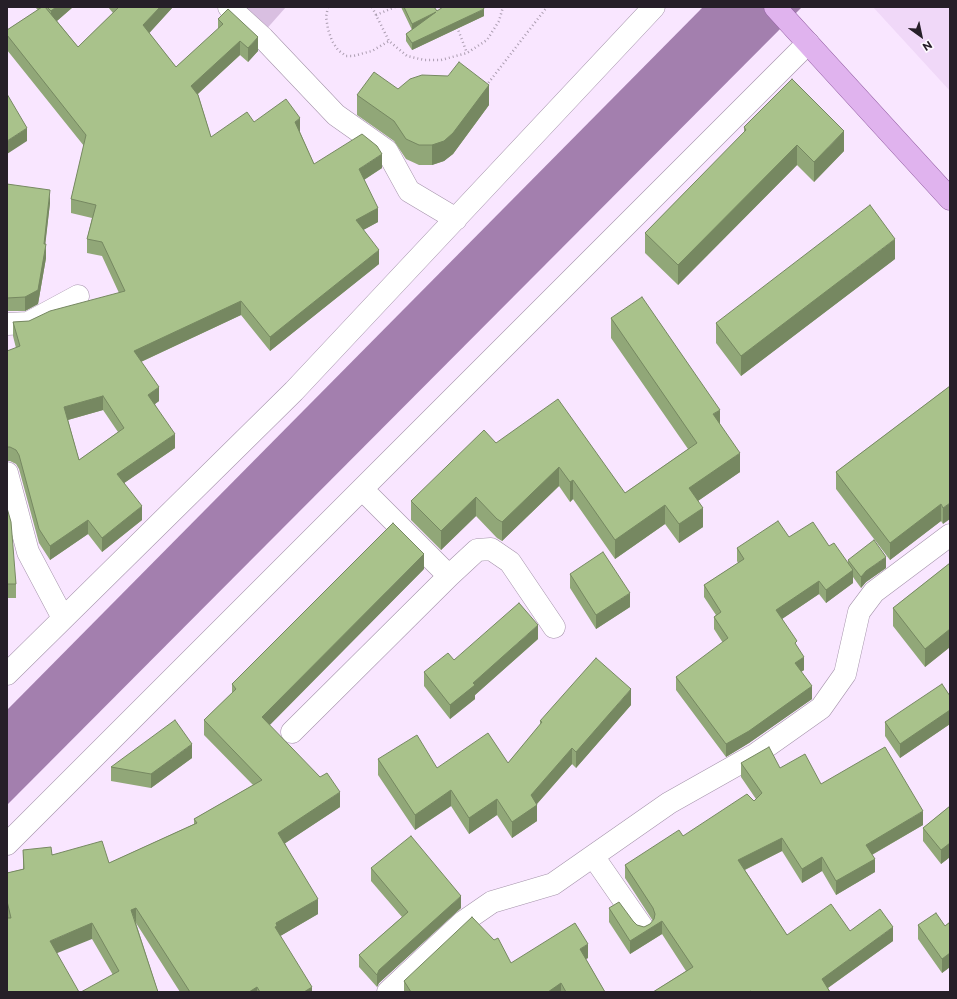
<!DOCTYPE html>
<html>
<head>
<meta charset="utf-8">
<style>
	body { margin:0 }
	#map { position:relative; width:957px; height:999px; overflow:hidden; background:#f9e6ff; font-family:Montserrat,sans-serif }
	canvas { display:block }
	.frame { position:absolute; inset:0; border:8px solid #261f28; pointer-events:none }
	.north { position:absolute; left:901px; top:16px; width:40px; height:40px; -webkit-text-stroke:3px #fdf9fe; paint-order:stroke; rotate:147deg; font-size:11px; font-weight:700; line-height:16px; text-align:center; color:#261f28 }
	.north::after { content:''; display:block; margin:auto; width:14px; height:18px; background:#261f28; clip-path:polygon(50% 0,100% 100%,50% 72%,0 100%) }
</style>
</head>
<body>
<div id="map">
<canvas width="957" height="999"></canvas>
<div class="frame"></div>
<div class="north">N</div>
</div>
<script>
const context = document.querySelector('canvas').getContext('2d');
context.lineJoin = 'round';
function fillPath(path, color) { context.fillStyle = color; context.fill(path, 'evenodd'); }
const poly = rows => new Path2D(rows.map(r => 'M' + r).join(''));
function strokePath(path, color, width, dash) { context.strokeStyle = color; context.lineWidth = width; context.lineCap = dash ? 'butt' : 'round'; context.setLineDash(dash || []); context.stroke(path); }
const built = poly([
	[873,7,950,7,950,91]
]);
const green = poly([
	[237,7,286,7,263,33]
]);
const water = poly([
	[703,7,802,7,7,805,7,710]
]);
const path = poly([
	[328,7,326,17,328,29,332,41,338,50,346,56,353,56,372,51,389,41],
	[372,7,389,41,407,56,424,60,441,60,467,53,487,40,499,21,503,7],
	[376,15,395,7],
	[457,27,467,53],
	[486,86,547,7]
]);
const minor = poly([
	[229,7,263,38,336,115,387,151,409,191,456,219],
	[7,324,28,323,78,296],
	[7,473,28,552,63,618],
	[362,489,449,576],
	[7,674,294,391,654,7],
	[292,732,449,576,477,550,491,549,510,562,554,627],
	[7,844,808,43],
	[593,856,643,928],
	[388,992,463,922,492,902,553,884,669,803,756,754,821,708,845,674,859,612,874,592,950,535]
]);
const major = poly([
	[775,7,950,199]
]);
const wall = poly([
	[35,7,73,7,57,21,78,47,113,13,108,7,173,7,149,33,176,67,218,30,218,19,258,51,248,62,240,55,198,94,211,137,254,122,300,132,314,164,382,168,364,180,378,222,363,230,379,264,270,351,241,315,141,362,159,401,155,404,175,448,124,483,142,520,102,552,88,534,50,560,39,543,19,469,16,464,10,461,7,461,7,351,16,348,13,336,13,322,29,321,119,293,102,256,87,253,87,239,92,218,71,213,71,199,84,146,7,50,7,30,38,10],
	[103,410,118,432,79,460,68,420],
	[401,7,434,7,437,11,484,16,412,50,406,41,406,34,412,30],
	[357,95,489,105,453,154,444,161,432,165,419,165,406,159,394,141,357,115],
	[744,127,844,151,814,182,797,165,678,285,645,253,645,233,744,133],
	[7,184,50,203,45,244,46,258,38,304,25,311,7,311],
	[895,259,741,376,716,343,716,323],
	[611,318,720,424,740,472,698,501,703,527,679,543,665,524,615,559,573,499,570,502,559,486,502,541,497,538,476,516,441,550,411,520,411,501,496,443,625,493,688,449,611,338],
	[950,386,943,524,941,521,890,560,836,489,836,472],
	[7,508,16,584,16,598,7,598],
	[789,537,829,546,848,563,848,560,886,568,866,582,861,588,853,577,853,583,826,603,819,594,782,619,797,647,804,670,801,672,812,699,749,743,726,757,676,690,676,677,723,643,714,629,714,617,716,615,704,597,704,585,738,563,737,561,737,548],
	[950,563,950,647,925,667,893,626,893,608],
	[424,569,269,725,340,807,285,843,318,914,280,936,312,992,180,992,136,923,158,992,113,975,92,939,7,918,7,873,23,869,23,850,109,863,194,824,194,819,253,785,204,735,204,720,232,693,232,684],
	[570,574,630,607,596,629,570,588],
	[538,639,475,695,475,699,450,719,424,686,424,672,454,660],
	[950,696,950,724,900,758,885,736,885,722],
	[631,705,576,768,572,764,537,804,537,821,512,838,497,815,469,834,451,806,415,830,378,775,378,759,437,768,508,763,540,725,540,721],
	[192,758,151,788,111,781,111,767],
	[741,763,780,768,923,825,872,855,875,872,836,895,822,871,802,883,782,851,745,870,787,935,850,931,893,941,828,988,830,992,653,992,686,971,662,934,630,954,609,922,609,908,633,921,637,925,644,927,650,924,653,921,625,878,625,865,754,801,756,799,741,777],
	[950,806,950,857,941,864,923,841,923,828],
	[371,868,461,908,379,983,377,987,359,967,359,955,402,917,371,881],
	[950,922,950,967,942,973,918,939,918,925,945,926],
	[588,958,586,959,605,992,404,992,404,981,511,963]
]);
const shadedWall = poly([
	[56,7,73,7,51,26,51,11],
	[160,7,173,7,143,40,143,25],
	[484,9,484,16,412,50,412,43],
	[436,12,412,31,412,24],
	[258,37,258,51,248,62,248,48],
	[240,41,240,55,191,100,191,86],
	[489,85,489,105,453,154,444,161,432,165,432,145],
	[300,118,300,132,295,136,295,122],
	[27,128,27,141,7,154,7,141],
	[844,131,844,151,814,182,814,162],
	[797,145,797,165,678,285,678,265],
	[382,154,382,168,359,183,359,169],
	[50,190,50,203,44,256,46,244,46,258,38,304,25,311,25,297,44,244],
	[378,208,378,222,356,234,356,220],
	[895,239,895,259,741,376,741,356],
	[379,250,379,264,270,351,270,337],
	[241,301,241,315,134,365,134,351],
	[159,387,159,401,148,409,148,395],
	[103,396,103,410,64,421,64,407],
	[720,410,720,429,713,414],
	[175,434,175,448,117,488,117,474],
	[740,453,740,472,689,507,689,488],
	[559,467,559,486,502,541,502,522],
	[573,480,573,499,570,502,570,482],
	[476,497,476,516,441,550,441,531],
	[950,503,950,519,943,524,943,508],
	[941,504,941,521,890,560,890,543],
	[665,505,665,524,615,559,615,540],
	[142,506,142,520,102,552,102,538],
	[703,508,703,527,679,543,679,524],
	[88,520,88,534,50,560,50,546],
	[424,554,424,569,262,733,262,717],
	[886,557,886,568,866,582,861,588,861,577,866,571],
	[853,570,853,583,826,603,826,590],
	[819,581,819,594,776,623,776,610],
	[630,593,630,607,596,629,596,615],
	[538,625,538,639,475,695,475,699,450,719,450,705,473,683],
	[950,629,950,647,925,667,925,649],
	[804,657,804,670,795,676,795,663],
	[812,686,812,699,749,743,726,757,726,744],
	[631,689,631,705,576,768,576,752],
	[950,710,950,724,900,758,900,744],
	[192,744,192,758,151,788,151,774],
	[572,748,572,764,535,806,537,805,537,821,512,838,512,822,531,795],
	[451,790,451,806,415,830,415,815],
	[340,792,340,807,278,848,278,833],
	[497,799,497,815,469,834,469,818],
	[923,811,923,825,866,858,866,845],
	[782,838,782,851,738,873,738,860],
	[950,843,950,857,941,864,941,850],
	[822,857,822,871,802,883,802,869],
	[875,859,875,872,836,895,836,881],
	[461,896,461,908,379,983,377,987,377,975,379,970],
	[318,899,318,914,277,938,275,927,276,923],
	[136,908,136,923,131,910],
	[662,921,662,934,630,954,630,941],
	[92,923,92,939,50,956,50,941],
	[893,927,893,941,822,992,822,979],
	[588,944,588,958,580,962,580,949],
	[950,953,950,967,942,973,942,959],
	[561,983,561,992,548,992],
	[257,987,257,992,249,992],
	[312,987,312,992,304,992]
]);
const building = poly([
	[42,7,45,7,78,47,119,7,160,7,143,25,176,67,223,24,218,19,228,9,258,37,248,48,240,41,191,86,198,95,211,137,247,112,254,122,286,99,300,118,295,122,314,164,362,134,377,146,382,154,359,169,378,208,356,220,379,250,270,337,241,301,134,351,159,387,148,395,175,434,117,474,142,506,102,538,88,520,50,546,39,529,19,455,16,450,10,447,7,447,7,351,20,346,13,322,29,321,50,311,125,291,102,242,87,239,96,205,71,199,86,135,7,35,7,30,42,7],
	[103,396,124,428,79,460,64,407,103,396],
	[47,7,56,7,51,11,47,7],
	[404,7,434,7,437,11,443,7,483,7,484,9,412,43,406,34,436,12,412,24,404,7],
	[459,62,489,85,453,133,444,141,432,145,419,145,406,139,394,121,357,95,374,72,398,89,410,79,422,75,448,76,459,62],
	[792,79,844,131,814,162,797,145,678,265,645,233,746,130,744,127,792,79],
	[7,94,27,128,7,141,7,94],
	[7,184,50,190,44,244,46,244,38,290,25,297,7,298,7,184],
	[870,205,895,239,741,356,716,323,870,205],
	[642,297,720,410,713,414,740,453,689,488,703,508,679,524,665,505,615,540,573,480,570,482,559,467,502,522,497,519,476,497,441,531,411,501,484,430,496,443,558,399,625,493,697,443,611,318,642,297],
	[950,386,950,503,943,508,941,504,890,543,836,472,950,386],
	[7,508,11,522,16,584,7,584,7,508],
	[778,521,789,537,813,522,829,546,834,543,853,570,826,590,819,581,776,610,797,641,795,643,804,657,795,663,812,686,749,731,726,744,676,677,728,638,714,617,721,612,704,585,744,559,737,548,778,521],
	[393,523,424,554,262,717,320,777,327,773,340,792,278,833,318,899,276,923,277,926,275,927,312,987,304,992,260,992,257,987,249,992,190,992,136,908,131,910,158,992,81,992,119,971,92,923,50,941,79,992,7,992,7,918,11,918,7,901,7,873,24,869,23,850,51,847,52,855,102,841,109,863,197,823,194,819,262,780,204,720,236,689,232,684,393,523],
	[874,540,886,557,866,571,861,577,848,560,874,540],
	[603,552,630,593,596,615,570,574,603,552],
	[950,563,950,629,925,649,893,608,950,563],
	[519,603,538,625,473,683,475,685,450,705,424,672,448,653,454,660,519,603],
	[596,658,631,689,576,752,572,748,531,795,537,805,512,822,497,799,469,818,451,790,415,815,378,759,417,735,437,768,488,733,508,763,542,722,540,721,596,658],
	[942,684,950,696,950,710,900,744,885,722,942,684],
	[175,720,192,744,151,774,111,767,175,720],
	[769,747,780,768,805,754,821,784,885,747,923,811,866,845,875,859,836,881,822,857,802,869,782,838,738,860,787,935,831,904,850,931,880,909,893,927,822,979,830,992,751,992,751,991,749,992,653,992,693,967,662,921,630,941,609,908,619,902,633,921,637,925,644,927,650,924,654,919,655,914,653,908,625,865,679,830,683,836,747,794,754,801,762,793,741,763,769,747],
	[950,806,950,843,941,850,923,828,950,806],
	[411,836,461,896,379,970,377,975,359,955,408,912,371,868,411,836],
	[936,913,945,926,950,922,950,953,942,959,918,925,936,913],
	[472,917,494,940,498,938,511,963,575,923,588,944,580,949,605,992,566,992,561,983,548,992,411,992,404,981,472,917]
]);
fillPath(built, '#f0d8f8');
fillPath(green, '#d9bfe1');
fillPath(water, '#a37fae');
strokePath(minor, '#a493aa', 23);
strokePath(major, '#915ea1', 23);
strokePath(path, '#ab9db0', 2.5, [1, 3]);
strokePath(minor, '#fff', 22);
strokePath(major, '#e0b3ee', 22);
fillPath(wall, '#91a778');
fillPath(shadedWall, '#768861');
fillPath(building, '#a9c28b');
strokePath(building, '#768861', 1);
</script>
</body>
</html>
